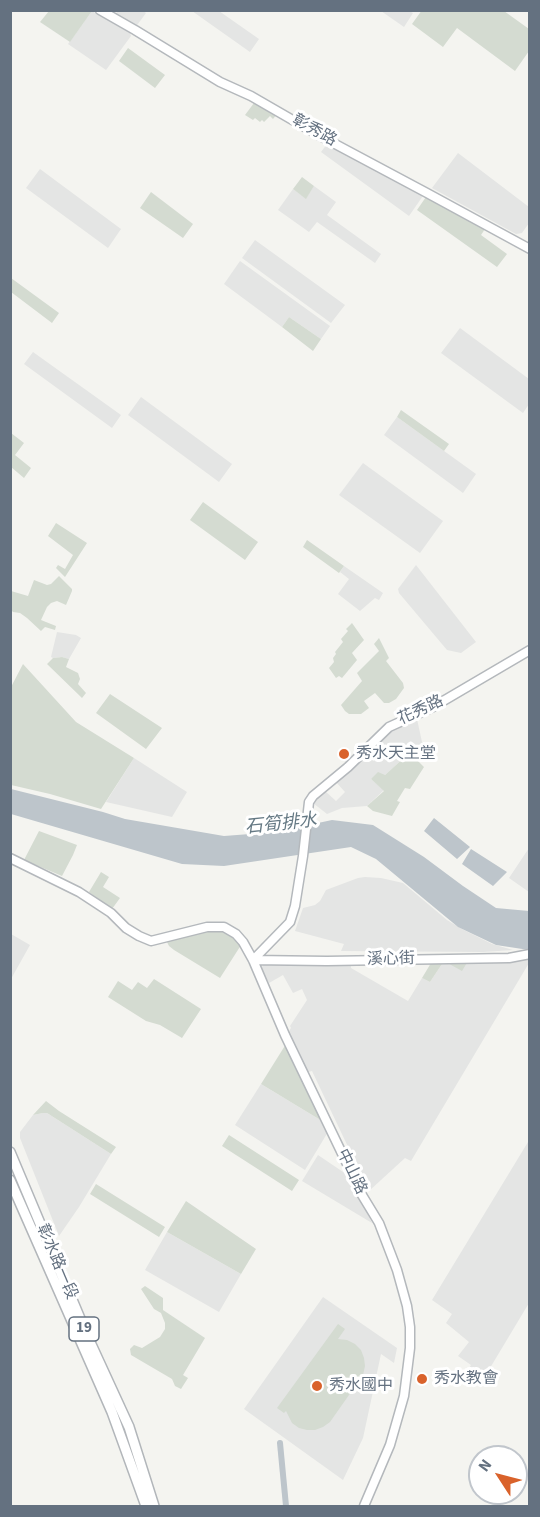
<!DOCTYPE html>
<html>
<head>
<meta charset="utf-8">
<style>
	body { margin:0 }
	#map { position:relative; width:540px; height:1517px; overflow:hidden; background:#f4f4f0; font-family:"Source Sans 3",sans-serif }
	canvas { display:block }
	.frame { position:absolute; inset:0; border:12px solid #647180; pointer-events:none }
	.north { position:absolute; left:468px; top:1445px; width:60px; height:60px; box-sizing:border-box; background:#fff; border:2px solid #c1c6cc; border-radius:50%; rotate:306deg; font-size:16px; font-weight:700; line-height:24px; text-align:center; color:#647180 }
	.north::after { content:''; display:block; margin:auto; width:21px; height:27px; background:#d9622b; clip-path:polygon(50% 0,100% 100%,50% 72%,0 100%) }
</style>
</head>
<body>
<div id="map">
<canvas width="540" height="1517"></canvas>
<div class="frame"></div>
<div class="north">N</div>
</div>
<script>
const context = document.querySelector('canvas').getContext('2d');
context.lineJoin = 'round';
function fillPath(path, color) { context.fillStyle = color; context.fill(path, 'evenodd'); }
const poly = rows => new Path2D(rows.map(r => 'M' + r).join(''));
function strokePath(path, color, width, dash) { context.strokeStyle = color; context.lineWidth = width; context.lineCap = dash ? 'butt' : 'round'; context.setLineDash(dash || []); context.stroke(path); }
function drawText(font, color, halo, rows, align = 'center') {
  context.font = font + ' "Source Sans 3","Noto Sans TC",sans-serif'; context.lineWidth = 6; context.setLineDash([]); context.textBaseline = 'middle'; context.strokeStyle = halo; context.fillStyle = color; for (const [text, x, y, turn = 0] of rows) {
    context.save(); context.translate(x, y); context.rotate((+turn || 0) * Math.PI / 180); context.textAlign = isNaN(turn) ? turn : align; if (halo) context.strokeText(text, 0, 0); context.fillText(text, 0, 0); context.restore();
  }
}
const built = poly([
	[92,11,130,33,131,36,106,70,68,44],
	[118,11,143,11,146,13,135,28,113,16],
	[192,11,219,11,259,39,250,52],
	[381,11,409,11,413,13,404,27],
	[330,140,425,193,409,216,321,152],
	[458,153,529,207,529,223,522,233,516,234,432,188],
	[40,169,121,229,108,248,26,188],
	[314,186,336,202,327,215,381,254,375,263,317,222,309,232,278,210,293,189,306,198],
	[255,240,345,305,331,323,242,258],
	[240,261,330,326,321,339,289,317,282,327,224,284],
	[460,328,529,379,529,404,523,413,441,353],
	[33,352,121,415,112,428,24,364],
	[141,397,232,464,219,482,128,415],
	[397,417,476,474,463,493,384,435],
	[363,463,443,521,420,553,339,495],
	[416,565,476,642,461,653,447,650,399,593,398,589],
	[344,566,383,593,379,600,375,598,360,611,338,594,349,579,340,572],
	[57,632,76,635,81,638,69,659,62,657,53,658,51,657],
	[417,719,422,742,411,756,407,755,385,775,371,779,384,790,367,806,342,808,327,814,313,803,315,797,324,790,336,801,345,792,335,781,357,765,388,730],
	[134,758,187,792,172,817,106,802],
	[529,848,529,892,509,878],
	[365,877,381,878,403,883,447,920,462,929,492,944,513,950,483,952,341,951,344,944,295,931,303,908,315,905,320,901,326,890,358,878],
	[11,934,30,945,11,979],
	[479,955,530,957,529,963,411,1161,405,1158,369,1191,312,1071,305,1073,287,1034,291,1028,290,1026,307,1000,302,989,293,993,283,975,269,983,261,969,264,963,351,960,351,968,408,1001,422,978,430,982,444,961,468,961],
	[261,1084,322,1121,328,1132,305,1170,235,1125],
	[43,1113,47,1113,111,1154,79,1207,59,1236,20,1138,20,1132,33,1115],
	[528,1142,530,1142,529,1303,481,1383,465,1375,471,1365,458,1356,469,1342,446,1323,452,1314,432,1300],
	[318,1155,349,1176,372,1223,302,1181],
	[167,1232,241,1274,219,1312,145,1270],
	[323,1297,397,1348,394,1363,381,1354,363,1438,343,1480,244,1409]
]);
const green = poly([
	[422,10,504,11,529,29,529,51,515,71,457,28,443,47,412,24],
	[91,11,92,11,70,42,40,22,49,11],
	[128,48,165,75,155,88,119,61],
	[257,99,279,112,273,119,270,116,264,122,262,120,260,122,255,118,253,120,245,115],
	[302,177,314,186,306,199,293,189],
	[151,192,193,224,183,238,140,208],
	[428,194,487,226,481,235,507,254,497,267,417,210],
	[11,278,59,313,52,323,11,292],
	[289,317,321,339,313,351,282,327],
	[401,410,449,444,444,451,397,417],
	[11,433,24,443,15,455,31,468,24,478,11,467],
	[203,502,258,542,245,560,190,520],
	[56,523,87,543,65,577,56,568,58,565,65,569,73,555,48,536],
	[307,540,344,566,339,573,303,547],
	[59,576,72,589,72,591,66,605,57,601,51,603,47,607,41,620,56,626,55,630,45,627,41,631,27,618,20,613,13,612,11,610,11,591,28,596,34,580,47,585,51,584],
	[352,623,364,640,352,653,357,660,342,678,339,676,336,678,329,668,334,662,333,658,336,654,335,652,343,642,341,639,348,631,346,629],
	[379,638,389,658,386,661,403,683,404,688,396,699,389,703,384,703,375,693,364,701,369,708,361,714,349,714,345,711,341,705,362,681,357,673,379,651,374,644],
	[62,657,69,659,66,667,78,673,80,679,78,684,86,693,82,698,47,664,53,658],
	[23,664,76,722,134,758,101,809,50,794,11,785,11,687],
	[110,694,162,728,146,749,96,713],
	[422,742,426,744,417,756,417,760,424,767,410,789,405,788,397,801,400,802,392,816,373,811,367,806,384,791,371,779,378,772,385,775,407,755,411,756],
	[39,831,77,845,73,855,62,876,24,860],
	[101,872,109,877,103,887,120,898,112,909,89,892],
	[207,929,224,929,243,942,220,978,174,950,169,946,166,940],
	[479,955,473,963,468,961,462,971,444,961,430,982,422,978,434,958],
	[154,979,201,1009,182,1038,160,1025,146,1021,108,997,118,981,132,990,138,982,147,988],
	[286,1044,322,1121,261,1084],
	[46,1101,59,1111,116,1147,111,1154,47,1113,43,1113,33,1115],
	[229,1135,299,1180,292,1191,222,1146],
	[96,1184,165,1227,159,1237,90,1194],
	[186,1201,256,1249,241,1274,167,1232],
	[145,1286,163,1298,163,1310,205,1338,183,1375,188,1378,181,1389,175,1386,172,1379,131,1355,130,1349,134,1345,142,1348,160,1337,165,1329,165,1323,161,1313,154,1309,141,1289],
	[338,1324,345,1329,338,1339,347,1340,355,1344,361,1350,364,1358,365,1366,363,1375,330,1422,323,1427,315,1430,307,1430,299,1428,292,1423,286,1411,284,1413,277,1408]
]);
const water = poly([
	[11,789,103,812,125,819,224,836,276,832,332,820,373,825,424,857,463,886,496,908,529,911,529,950,496,945,458,927,376,859,351,847,224,866,182,864,11,814],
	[434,818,470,847,457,859,424,831],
	[471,849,507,872,493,886,462,864]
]);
const canal = poly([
	[280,1443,286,1506]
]);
const secondary = poly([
	[100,10,135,30,220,82,251,96,322,137,427,193,530,249],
	[10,858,79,892,111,913,126,928,139,936,151,941,207,927,224,927,236,934,243,942,253,960,285,1035,362,1195,379,1223,397,1270,407,1306,410,1327,410,1348,404,1396,390,1445,364,1506],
	[253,960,290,922,295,906,303,856,309,802,313,796,348,767,389,727,433,707,530,650],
	[253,960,327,961,509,958,530,954]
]);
const primary = poly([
	[10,1152,89,1340,129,1427,154,1506],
	[10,1180,112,1412,146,1506]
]);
const markers = [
	[344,754,6,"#d9622b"],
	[422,1379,6,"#d9622b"],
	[317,1386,6,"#d9622b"]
];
const shields = [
	[84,1329,30]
];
const shieldNames = [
	["19",84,1329]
];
const streetNames = [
	["彰秀路",314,131,29],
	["花秀路",421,711,-25],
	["溪心街",391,960,-1],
	["中山路",351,1172,64],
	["彰水路一段",56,1262,67]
];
const poiNames = [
	["秀水天主堂",356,754],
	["秀水教會",434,1379],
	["秀水國中",329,1386]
];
const waterNames = [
	["石筍排水",281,825,-6]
];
fillPath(built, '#e4e5e4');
fillPath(green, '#d4dbd1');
fillPath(water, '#bdc5cb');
strokePath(canal, '#bdc5cb', 6);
strokePath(secondary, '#b4b8bc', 11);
strokePath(primary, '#b2b6ba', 12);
strokePath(secondary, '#fff', 8);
strokePath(primary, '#fff', 9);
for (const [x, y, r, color] of markers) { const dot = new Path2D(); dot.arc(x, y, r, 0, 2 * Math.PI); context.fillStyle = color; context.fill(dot); strokePath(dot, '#fff', 2); }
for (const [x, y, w] of shields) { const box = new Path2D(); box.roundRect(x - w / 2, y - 12, w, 24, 4.5); context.fillStyle = '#fff'; context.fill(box); strokePath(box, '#647180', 1.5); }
drawText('bold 15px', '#647180', null, shieldNames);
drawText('16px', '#647180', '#fff', streetNames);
drawText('16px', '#647180', '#fff', poiNames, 'left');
drawText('italic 18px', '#657984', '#fff', waterNames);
</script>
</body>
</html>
